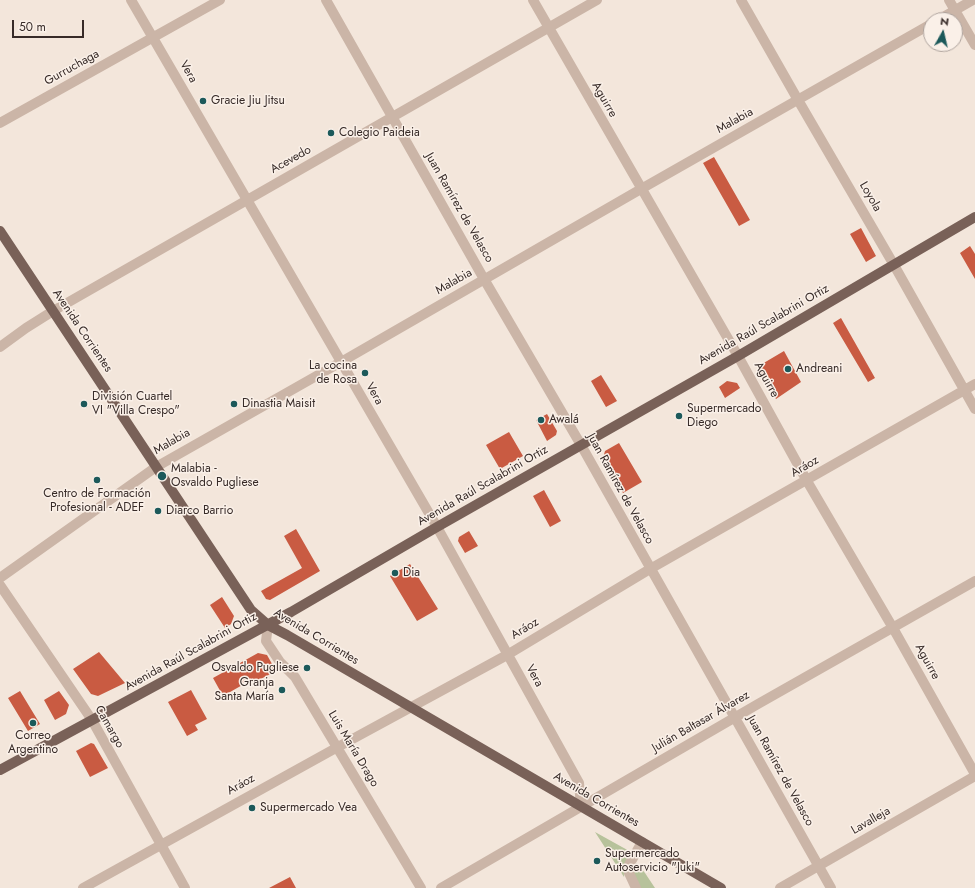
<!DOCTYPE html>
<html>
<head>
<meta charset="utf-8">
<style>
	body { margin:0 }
	#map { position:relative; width:975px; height:888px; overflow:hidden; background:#f3e6db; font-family:Jost,sans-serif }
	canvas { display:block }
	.north { position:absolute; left:923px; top:12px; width:40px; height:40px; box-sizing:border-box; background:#faf0e8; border:1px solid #aca19b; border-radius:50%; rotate:8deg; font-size:11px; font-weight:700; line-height:16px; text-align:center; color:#372b28 }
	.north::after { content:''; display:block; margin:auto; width:14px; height:18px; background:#1c595a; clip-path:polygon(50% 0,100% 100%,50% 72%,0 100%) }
	.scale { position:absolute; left:12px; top:20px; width:72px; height:18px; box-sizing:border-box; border:2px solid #372b28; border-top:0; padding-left:5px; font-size:12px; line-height:14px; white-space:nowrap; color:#372b28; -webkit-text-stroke:3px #faf0e8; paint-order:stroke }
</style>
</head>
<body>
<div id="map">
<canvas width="975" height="888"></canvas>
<div class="north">N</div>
<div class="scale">50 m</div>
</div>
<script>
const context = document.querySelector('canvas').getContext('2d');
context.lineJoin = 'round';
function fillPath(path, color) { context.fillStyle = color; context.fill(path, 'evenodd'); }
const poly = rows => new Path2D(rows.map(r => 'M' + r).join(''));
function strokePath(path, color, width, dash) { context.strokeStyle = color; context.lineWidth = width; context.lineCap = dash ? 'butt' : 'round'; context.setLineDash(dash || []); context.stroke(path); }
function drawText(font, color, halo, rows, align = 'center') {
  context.font = font + ' Jost,sans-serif'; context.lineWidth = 3; context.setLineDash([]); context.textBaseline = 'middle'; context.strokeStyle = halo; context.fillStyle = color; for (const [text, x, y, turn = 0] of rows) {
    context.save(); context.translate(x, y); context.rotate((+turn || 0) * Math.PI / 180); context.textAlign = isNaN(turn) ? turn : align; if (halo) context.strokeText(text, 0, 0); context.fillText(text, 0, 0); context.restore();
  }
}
const green = poly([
	[595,832,631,852,626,862,624,877],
	[636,863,645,873,655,888,639,888,636,884,633,869]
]);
const building = poly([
	[714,157,750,220,739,226,703,163],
	[861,228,876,256,866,262,850,234],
	[970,246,975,254,975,279,960,253],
	[841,318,875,378,868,382,833,323],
	[784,351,801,382,776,399,760,372,762,364],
	[601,375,617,401,606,407,591,381],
	[727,381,737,383,740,388,725,398,719,387],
	[547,414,557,431,556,435,547,441,536,420],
	[509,432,523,456,500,469,486,445],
	[619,443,642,482,623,493,603,458,605,451],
	[544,490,561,521,550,527,533,496],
	[296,529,320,571,270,600,266,599,261,591,302,568,284,536],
	[469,531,478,546,465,553,458,541,459,537],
	[410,564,438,609,417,621,390,576],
	[222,597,234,616,231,624,225,628,210,605],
	[99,652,125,683,98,696,91,694,73,669],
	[258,653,267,655,276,671,255,682,253,679,223,696,213,678],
	[191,690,207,719,195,725,198,730,187,736,168,702],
	[20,691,40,724,28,731,8,698],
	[59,691,69,705,66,714,55,720,44,700],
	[91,743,94,744,108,768,90,777,76,751],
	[290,877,296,888,269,888]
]);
const minor = poly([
	[131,0,437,527,579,783,581,806],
	[326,0,484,279,581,445,831,888],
	[533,0,738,356,807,481,893,628,975,774],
	[741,0,798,100,894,265,975,409],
	[949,0,975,45],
	[938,20,973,0],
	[0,123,220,0],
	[0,347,26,328,53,311,597,0],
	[0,578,156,467,341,362,641,189,931,24],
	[0,585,92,720,185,888],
	[268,625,266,641,280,662,295,677,421,888],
	[83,888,336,748,507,655,650,569,975,384],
	[441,888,758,704,975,581],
	[636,888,629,873,629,865,642,842],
	[780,888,975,776]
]);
const major = poly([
	[0,231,251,610,268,625,287,635,721,888],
	[0,770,291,612,437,527,738,356,975,217]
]);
const markers = [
	[203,101,4,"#1c595a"],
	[331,133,4,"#1c595a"],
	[788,369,4,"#1c595a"],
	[365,373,4,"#1c595a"],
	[84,404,4,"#1c595a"],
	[234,404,4,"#1c595a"],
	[679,416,4,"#1c595a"],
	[541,420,4,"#1c595a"],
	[162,476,5,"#1c595a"],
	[97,480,4,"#1c595a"],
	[158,511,4,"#1c595a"],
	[395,573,4,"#1c595a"],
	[307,668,4,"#1c595a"],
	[282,690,4,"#1c595a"],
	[33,723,4,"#1c595a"],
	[252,808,4,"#1c595a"],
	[597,861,4,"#1c595a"]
];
const streetNames = [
	["Gurruchaga",72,68,-29],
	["Vera",188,72,60],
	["Aguirre",604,100,60],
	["Malabia",735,121,-29],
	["Acevedo",291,160,-29],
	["Loyola",870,197,60],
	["Juan Ramírez de Velasco",459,208,60],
	["Malabia",454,282,-30],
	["Avenida Raúl Scalabrini Ortiz",764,325,-30],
	["Avenida Corrientes",82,331,56],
	["Aguirre",766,380,61],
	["Vera",374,394,60],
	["Malabia",172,442,-30],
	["Aráoz",805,467,-30],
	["Avenida Raúl Scalabrini Ortiz",483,486,-30],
	["Juan Ramírez de Velasco",620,489,61],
	["Aráoz",525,629,-31],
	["Avenida Corrientes",316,637,31],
	["Avenida Raúl Scalabrini Ortiz",191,652,-29],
	["Aguirre",927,662,61],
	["Vera",534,676,61],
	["Julián Baltasar Álvarez",701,722,-30],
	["Camargo",109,727,60],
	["Luis María Drago",353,749,59],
	["Juan Ramírez de Velasco",780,771,61],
	["Aráoz",241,785,-29],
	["Avenida Corrientes",596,800,30],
	["Lavalleja",871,821,-30]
];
const poiNames = [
	["Gracie Jiu Jitsu",211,101],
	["Colegio Paideia",339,133],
	["La cocina",357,366,"right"],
	["de Rosa",357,380,"right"],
	["Andreani",796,369],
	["División Cuartel",92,397],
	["VI \"Villa Crespo\"",92,411],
	["Dinastia Maisit",242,404],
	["Supermercado",687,409],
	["Diego",687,423],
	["Awalá",549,420],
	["Malabia -",171,469],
	["Osvaldo Pugliese",171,483],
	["Centro de Formación",97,494,"center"],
	["Profesional - ADEF",97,508,"center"],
	["Diarco Barrio",166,511],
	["Dia",403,573],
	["Osvaldo Pugliese",299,668,"right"],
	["Granja",274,683,"right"],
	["Santa María",274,697,"right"],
	["Correo",33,736,"center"],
	["Argentino",33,750,"center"],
	["Supermercado Vea",260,808],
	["Supermercado",605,854],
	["Autoservicio \"Juki\"",605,868]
];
fillPath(green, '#b7c29b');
fillPath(building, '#c95b42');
strokePath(minor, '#cbb5a7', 10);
strokePath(major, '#796158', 10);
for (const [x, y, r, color] of markers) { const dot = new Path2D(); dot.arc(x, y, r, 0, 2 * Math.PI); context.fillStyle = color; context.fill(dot); strokePath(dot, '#faf0e8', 1.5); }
drawText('12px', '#372b28', '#faf0e8', streetNames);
drawText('12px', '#372b28', '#faf0e8', poiNames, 'left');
</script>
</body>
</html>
